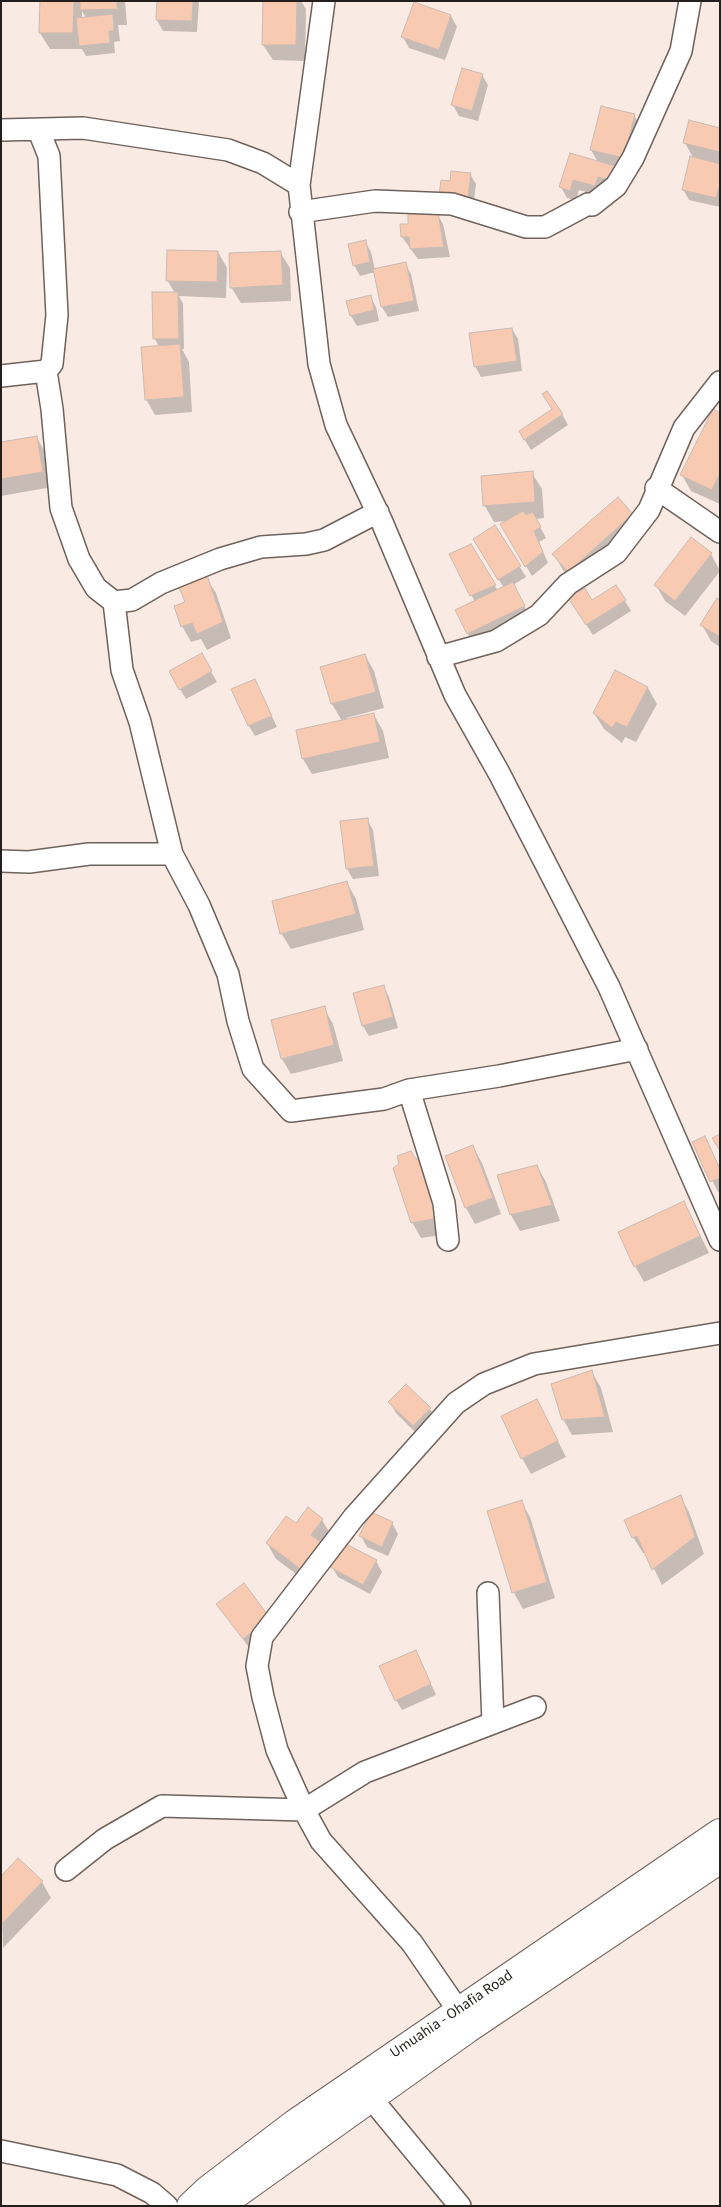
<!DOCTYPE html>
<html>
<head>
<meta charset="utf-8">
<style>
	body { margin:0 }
	#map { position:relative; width:721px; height:2207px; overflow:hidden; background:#f9eae3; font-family:"Source Sans 3",sans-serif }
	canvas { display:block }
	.frame { position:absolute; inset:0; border:2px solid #241f1c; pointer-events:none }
</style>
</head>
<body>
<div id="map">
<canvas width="721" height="2207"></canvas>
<div class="frame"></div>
</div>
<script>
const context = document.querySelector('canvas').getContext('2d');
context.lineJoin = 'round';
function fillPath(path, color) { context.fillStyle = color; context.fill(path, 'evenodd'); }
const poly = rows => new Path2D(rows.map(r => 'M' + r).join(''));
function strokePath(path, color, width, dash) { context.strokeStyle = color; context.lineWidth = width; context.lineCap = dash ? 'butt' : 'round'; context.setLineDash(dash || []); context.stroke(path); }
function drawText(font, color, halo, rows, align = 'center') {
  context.font = font + ' "Source Sans 3",sans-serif'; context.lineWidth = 4.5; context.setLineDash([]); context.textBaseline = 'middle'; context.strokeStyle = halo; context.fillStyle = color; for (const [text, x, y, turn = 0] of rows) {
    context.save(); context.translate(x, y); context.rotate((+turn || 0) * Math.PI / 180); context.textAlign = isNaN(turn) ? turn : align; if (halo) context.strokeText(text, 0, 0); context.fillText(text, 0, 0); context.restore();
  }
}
const shadow = poly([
	[41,1,125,1,127,25,118,25,120,41,114,42,115,53,86,56,82,49,50,49,40,33],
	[82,11,86,18,82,19],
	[158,1,199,1,197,32,163,31,157,20],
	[264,1,301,1,306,9,305,61,273,60,263,45],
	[414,3,451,16,457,27,445,60,409,48,403,37],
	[482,75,488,85,478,121,459,116,453,105],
	[634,115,643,131,601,196,579,190,576,200,567,198,561,187,598,162,591,150],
	[720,129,720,207,689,200,683,189,694,159,685,143],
	[470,174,476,184,473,208,451,183],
	[437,214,443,224,450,257,418,259,402,237,410,225],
	[365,242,371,252,375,270,405,263,411,274,419,311,388,317,382,307,375,272,360,276,354,265],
	[218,252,227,268,226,298,179,296,183,304,184,349,182,349,189,362,192,412,155,415,146,399,159,347,155,339,153,293,175,293,167,280],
	[280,252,290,268,291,301,241,303,231,287],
	[370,296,376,307,379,321,357,326,351,316],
	[512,329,518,339,522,371,481,377,475,366],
	[553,410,562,414,568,425,531,450,520,432],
	[720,414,720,504,691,491,682,475],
	[37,438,46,454,52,487,1,496,1,444],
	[532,473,542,489,544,518,536,519,546,538,539,542,548,563,532,576,502,525,509,521,494,522,485,506,482,477],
	[618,499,632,515,578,587,563,570,554,554],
	[495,527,526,577,513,585,533,623,477,649,468,634,475,602,450,555,470,546,498,591,504,588,480,550],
	[691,539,711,554,720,571,685,616,665,601,656,585],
	[206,577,216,593,231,638,207,650,201,639,191,642,182,626,187,603],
	[616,586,631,611,593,635,576,609],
	[720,601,720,647,711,641,702,625],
	[201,655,217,682,186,699,170,672],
	[365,655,374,671,384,708,346,718,347,720,374,715,383,731,389,758,312,774,303,759,342,721,332,704,322,667],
	[616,671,648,688,657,704,636,742,625,737,622,743,604,729,594,713],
	[255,680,277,727,255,736,249,726],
	[367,819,373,830,379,876,353,879,347,869],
	[347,883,356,899,364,930,291,949,281,933],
	[383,986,389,997,398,1028,369,1036,363,1026,354,994],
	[324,1008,333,1024,343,1061,291,1074,282,1059],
	[704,1137,720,1168,720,1191,718,1192,693,1142],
	[473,1147,482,1163,501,1214,475,1224,466,1208],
	[400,1165,447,1234,421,1238,412,1222],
	[537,1166,546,1182,560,1221,520,1231,511,1215],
	[684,1202,709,1253,644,1282,635,1266],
	[592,1372,601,1388,613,1432,572,1435,563,1419],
	[537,1400,566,1457,531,1474,522,1458],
	[390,1402,430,1409,436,1420,419,1436,396,1413],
	[680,1496,689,1512,704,1554,662,1585,646,1552,643,1553,633,1537],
	[521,1501,530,1517,555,1598,523,1609,514,1593,489,1511],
	[322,1520,331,1535,311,1585,276,1559,267,1543,296,1524],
	[392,1523,398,1534,388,1556,367,1547,361,1536],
	[376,1561,382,1572,370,1594,338,1577,332,1567],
	[218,1604,275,1629,250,1649],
	[421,1662,436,1695,402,1710,396,1700],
	[19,1860,42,1882,51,1898,3,1948,1,1878]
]);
const building = poly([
	[40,1,74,1,73,33,39,33,40,1],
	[80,1,117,1,117,7,120,9,80,10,80,1],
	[157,1,193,1,192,21,156,20,157,1],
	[263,1,297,1,296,45,262,45,263,1],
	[414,2,451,15,439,50,401,37,414,2],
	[113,14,114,31,109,31,110,43,79,46,76,18,113,14],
	[462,68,483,74,472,111,451,105,462,68],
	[601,106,635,114,624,158,590,150,601,106],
	[689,120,720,128,720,152,683,143,689,120],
	[570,153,615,166,610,180,598,177,595,186,573,180,570,191,559,187,570,153],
	[690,156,720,164,720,184,716,198,682,190,690,156],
	[451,171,471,173,468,198,439,195,441,180,450,181,451,171],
	[438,212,444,247,410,249,409,237,401,237,400,224,408,224,408,213,438,212],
	[366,240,370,262,353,266,348,244,366,240],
	[167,250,218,251,217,282,166,281,167,250],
	[281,251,283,285,230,288,229,253,281,251],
	[406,262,414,301,381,307,373,269,406,262],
	[152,292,178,292,179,339,153,339,152,292],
	[371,295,374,310,350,316,346,301,371,295],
	[512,328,517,361,474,367,469,333,512,328],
	[180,344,184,397,145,400,141,347,180,344],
	[547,391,563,414,524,440,519,431,552,409,542,394,547,391],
	[713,409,720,413,720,473,712,490,680,475,713,409],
	[37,436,43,472,1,479,1,442,37,436],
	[533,471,535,502,483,506,481,476,533,471],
	[618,497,633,514,568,572,552,554,618,497],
	[523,511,526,515,533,512,541,527,534,531,543,552,525,567,500,524,523,511],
	[495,525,521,566,498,580,473,539,495,525],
	[691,537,712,553,675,601,654,585,691,537],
	[471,544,496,585,470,596,449,554,471,544],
	[207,575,223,622,197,634,192,623,181,627,174,606,185,602,178,585,207,575],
	[513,582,525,606,467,634,455,610,513,582],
	[616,585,626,600,586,625,568,598,585,588,592,600,616,585],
	[717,598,720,600,720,637,700,625,717,598],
	[202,653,212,671,179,690,169,671,202,653],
	[365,654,376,692,331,704,320,667,365,654],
	[615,670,648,687,627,727,616,722,612,728,593,713,615,670],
	[255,679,272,716,248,726,231,689,255,679],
	[374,713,380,742,302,759,296,730,374,713],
	[368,818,374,866,346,869,340,821,368,818],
	[347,881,356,914,280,934,272,901,347,881],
	[384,985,393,1017,362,1026,353,993,384,985],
	[325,1006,334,1045,281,1059,271,1020,325,1006],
	[720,1134,720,1151,712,1138,720,1134],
	[705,1136,720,1169,720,1178,710,1182,692,1142,705,1136],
	[473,1145,493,1198,465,1208,445,1156,473,1145],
	[411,1151,416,1159,424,1159,439,1218,411,1223,393,1168,399,1164,397,1156,411,1151],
	[537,1165,552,1205,510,1215,497,1175,537,1165],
	[684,1201,700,1236,634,1267,618,1232,684,1201],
	[592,1370,605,1417,562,1420,551,1384,592,1370],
	[406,1384,431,1408,413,1426,388,1402,406,1384],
	[537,1399,558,1441,521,1459,501,1416,537,1399],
	[681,1495,695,1537,652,1570,637,1536,632,1538,624,1520,681,1495],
	[522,1500,547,1582,512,1593,487,1511,522,1500],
	[308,1507,323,1519,311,1535,322,1543,302,1570,266,1543,286,1516,296,1523,308,1507],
	[371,1512,393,1522,382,1547,359,1536,371,1512],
	[344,1543,377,1560,363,1585,330,1567,344,1543],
	[244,1583,270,1618,243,1639,216,1604,244,1583],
	[416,1650,431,1684,395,1701,379,1666,416,1650],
	[18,1858,43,1881,1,1925,1,1876,18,1858]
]);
const minor = poly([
	[324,1,299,185,319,364,336,425,382,522,455,695,499,773,609,987,720,1240],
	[1,130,83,128,228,150,263,163,299,185],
	[39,131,49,156,57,315,52,364,46,371,52,409,61,508,79,559,96,588,114,602,132,600,161,583,220,559,261,547,306,544,324,540,378,512],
	[300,212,375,201,452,204,526,227,545,227,588,204,592,205,616,186,633,158,681,51,690,1],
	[1,376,46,371],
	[656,488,720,532],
	[114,602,122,670,140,722,172,854],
	[438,657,496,641,539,615,568,584,616,553,649,510,684,428,720,382],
	[1,861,29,862,89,854,172,854,199,905,228,974,238,1021,253,1069,291,1111,384,1099,409,1090,444,1203,448,1240],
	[409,1090,499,1076,637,1049],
	[488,1593,493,1723],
	[66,1870,105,1839,162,1806,304,1810,365,1772,535,1707],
	[458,2010,412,1943,321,1841,304,1810,277,1750,263,1697,257,1666,262,1637,354,1517,456,1403,484,1384,534,1364,720,1333],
	[370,2097,460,2206],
	[1,2151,117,2175,152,2193,167,2206]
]);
const major = poly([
	[191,2206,208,2190,296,2123,720,1833],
	[219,2206,467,2029,720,1859]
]);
const streetNames = [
	["Umuahia - Ohafia Road",452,2015,-34]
];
fillPath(shadow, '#0003');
fillPath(building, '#f8cab2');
strokePath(building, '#c9bbb4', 1);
strokePath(minor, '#6e625b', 24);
strokePath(major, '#6e625b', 30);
strokePath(minor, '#fff', 21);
strokePath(major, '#fff', 28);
drawText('15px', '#241f1c', '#fff', streetNames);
</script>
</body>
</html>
